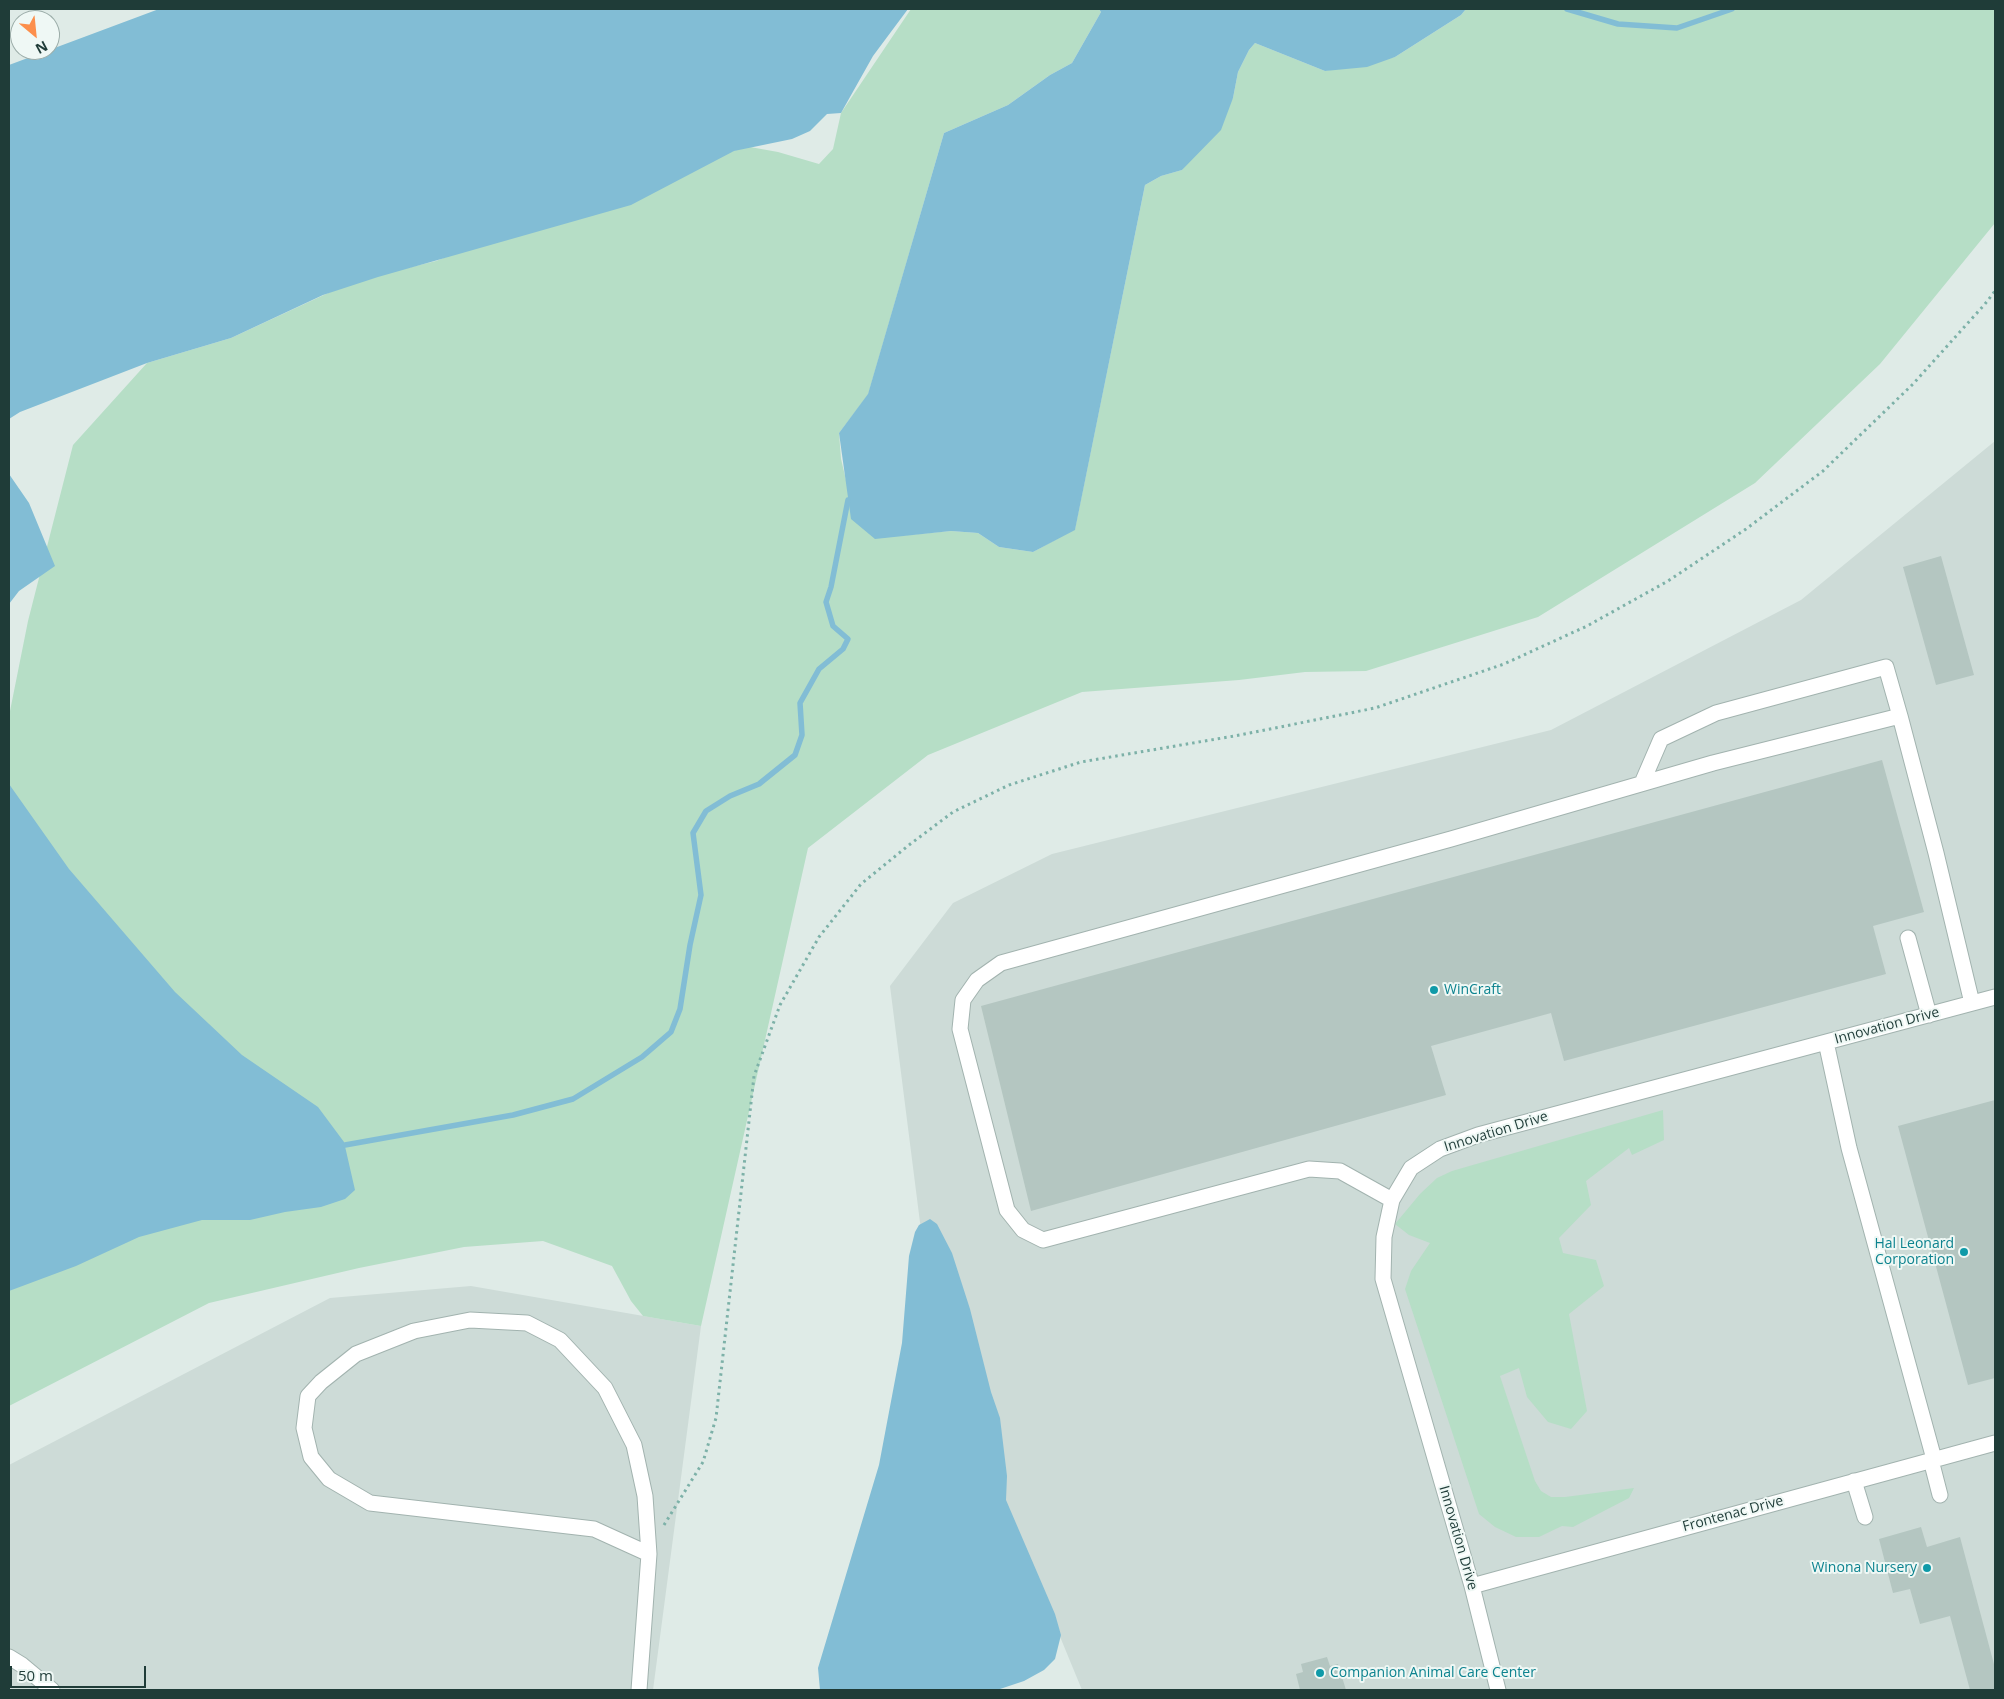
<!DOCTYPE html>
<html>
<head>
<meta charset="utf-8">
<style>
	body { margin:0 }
	#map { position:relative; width:2004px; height:1699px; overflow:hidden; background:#dfebe7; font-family:"Open Sans",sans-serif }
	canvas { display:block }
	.frame { position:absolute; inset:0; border:10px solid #1f3c38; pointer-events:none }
	.north { position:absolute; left:10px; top:10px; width:50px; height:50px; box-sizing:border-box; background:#eff8f5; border:1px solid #9cada9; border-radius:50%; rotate:152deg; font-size:14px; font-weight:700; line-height:20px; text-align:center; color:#1f3c38 }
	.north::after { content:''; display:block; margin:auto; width:18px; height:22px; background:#fc8f4c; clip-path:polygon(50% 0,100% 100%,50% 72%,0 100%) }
	.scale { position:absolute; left:10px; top:1666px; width:136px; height:22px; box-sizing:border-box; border:2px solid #1f3c38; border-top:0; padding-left:6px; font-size:15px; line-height:18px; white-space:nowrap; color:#1f3c38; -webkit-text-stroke:4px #eff8f5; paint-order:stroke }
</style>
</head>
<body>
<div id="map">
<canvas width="2004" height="1699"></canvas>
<div class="frame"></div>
<div class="north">N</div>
<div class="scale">50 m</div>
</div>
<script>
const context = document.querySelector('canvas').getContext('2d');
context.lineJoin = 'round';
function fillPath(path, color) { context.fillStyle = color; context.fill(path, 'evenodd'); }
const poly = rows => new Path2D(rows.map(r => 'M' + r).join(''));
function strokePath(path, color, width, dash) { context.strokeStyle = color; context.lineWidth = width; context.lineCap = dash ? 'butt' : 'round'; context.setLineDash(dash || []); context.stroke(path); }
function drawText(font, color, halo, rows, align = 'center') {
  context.font = font + ' "Open Sans",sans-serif'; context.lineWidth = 4; context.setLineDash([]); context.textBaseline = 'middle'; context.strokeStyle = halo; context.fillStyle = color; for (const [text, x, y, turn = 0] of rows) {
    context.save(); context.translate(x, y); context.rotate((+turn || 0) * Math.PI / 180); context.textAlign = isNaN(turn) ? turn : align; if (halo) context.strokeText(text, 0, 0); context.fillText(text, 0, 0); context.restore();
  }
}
const built = poly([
	[1995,441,1995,1690,1082,1690,944,1355,923,1246,890,986,953,903,1052,854,1551,730,1801,600],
	[471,1286,701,1326,653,1690,9,1690,9,1465,330,1298]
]);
const green = poly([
	[911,9,1099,9,1101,12,1072,63,1050,75,1008,105,944,133,868,395,839,433,841,459,846,480,875,538,951,531,978,533,999,547,1033,552,1075,529,1145,185,1161,176,1182,170,1233,98,1238,72,1249,50,1255,43,1325,71,1395,57,1461,15,1466,9,1995,9,1995,223,1880,364,1755,483,1538,617,1366,671,1305,672,1239,680,1082,692,928,755,808,848,701,1326,643,1316,631,1301,612,1266,543,1241,464,1247,359,1268,209,1303,9,1406,9,716,28,621,73,445,147,363,231,338,354,281,436,261,583,202,739,149,750,147,778,152,819,164,833,149,841,113],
	[1663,1110,1664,1140,1632,1155,1629,1148,1586,1181,1591,1205,1559,1238,1563,1253,1596,1260,1604,1286,1569,1314,1587,1411,1571,1429,1548,1422,1527,1397,1519,1368,1500,1376,1535,1481,1541,1491,1551,1497,1565,1497,1634,1488,1629,1498,1573,1527,1562,1526,1539,1537,1516,1537,1495,1527,1479,1514,1405,1289,1411,1271,1430,1243,1409,1235,1395,1224,1420,1194,1437,1178,1452,1171]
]);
const water = poly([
	[159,9,908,9,873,56,841,113,827,114,810,131,792,139,734,151,631,205,378,277,323,295,231,338,147,363,20,412,9,419,9,65],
	[1099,9,1466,9,1461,15,1395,57,1367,67,1325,71,1255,43,1249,50,1238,72,1233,98,1221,130,1182,170,1161,176,1145,185,1075,530,1033,552,999,547,978,533,951,531,875,539,851,519,839,433,868,394,944,133,1008,105,1050,75,1072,63,1101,12],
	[9,474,29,503,55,566,19,591,9,604],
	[9,784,69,869,175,992,242,1055,318,1107,344,1142,355,1190,345,1199,321,1207,285,1212,250,1220,202,1220,139,1237,76,1266,9,1291],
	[930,1219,937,1224,952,1253,970,1309,991,1392,1000,1418,1007,1476,1006,1500,1055,1614,1061,1635,1055,1659,1044,1670,1024,1681,997,1690,820,1690,818,1668,879,1465,902,1343,909,1256,915,1232,919,1225]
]);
const stream = poly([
	[1567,9,1618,24,1677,28,1732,9],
	[345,1145,513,1115,573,1099,642,1057,671,1032,680,1009,690,945,701,895,693,833,706,811,730,796,759,784,795,755,802,735,800,703,819,669,843,649,848,639,833,626,826,602,831,587,848,500]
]);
const building = poly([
	[1941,556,1974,675,1936,685,1903,567],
	[1882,760,1924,912,1873,926,1886,974,1564,1061,1551,1013,1431,1046,1446,1095,1031,1211,981,1006],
	[1995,1100,1995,1378,1968,1385,1898,1126],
	[1921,1527,1927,1547,1960,1537,1995,1668,1995,1690,1970,1690,1950,1616,1920,1624,1910,1589,1893,1593,1879,1539],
	[1327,1657,1330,1666,1338,1664,1346,1690,1300,1690,1296,1674,1303,1672,1301,1664]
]);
const path = poly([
	[664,1525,703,1462,716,1418,754,1076,780,1005,819,937,861,884,909,845,953,812,1009,785,1081,762,1240,735,1375,708,1504,664,1587,626,1668,581,1746,529,1823,471,1913,384,1985,304,1995,291]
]);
const minor = poly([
	[1642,783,1661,739,1716,713,1886,667,1900,716],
	[1908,938,1929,1015],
	[1826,1042,1849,1148,1934,1459],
	[1392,1200,1340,1171,1309,1169,1043,1240,1023,1230,1007,1210,960,1029,963,1000,977,980,1001,963,1451,839,1713,763,1900,716,1936,853,1972,1003],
	[1931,1460,1940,1495],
	[1854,1481,1865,1517],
	[1472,1586,1995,1443],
	[9,1657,22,1665,52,1690],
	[639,1690,649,1554,645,1496,634,1445,605,1388,560,1340,527,1323,470,1320,414,1331,356,1354,321,1382,308,1396,304,1428,311,1457,329,1479,370,1503,594,1529,649,1554],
	[1498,1690,1472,1586,1383,1279,1384,1237,1392,1200,1411,1168,1440,1149,1478,1135,1995,997]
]);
const markers = [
	[1434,990,5,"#0f9aa8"],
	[1964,1252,5,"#0f9aa8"],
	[1927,1568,5,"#0f9aa8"],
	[1320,1673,5,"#0f9aa8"]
];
const cultureNames = [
	["WinCraft",1444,990],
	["Hal Leonard",1954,1244,"right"],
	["Corporation",1954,1260,"right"],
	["Winona Nursery",1917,1568,"right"],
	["Companion Animal Care Center",1330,1673]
];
const streetNames = [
	["Innovation Drive",1887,1026,-15],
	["Innovation Drive",1496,1132,-17],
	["Frontenac Drive",1733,1514,-15],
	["Innovation Drive",1458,1538,74]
];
fillPath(built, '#cddbd7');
fillPath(green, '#b6dec6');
fillPath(water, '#82bdd5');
strokePath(stream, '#82bdd5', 5.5);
fillPath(building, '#b4c6c1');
strokePath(minor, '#a2b3af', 17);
strokePath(path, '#7db1a8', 3, [2.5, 4]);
strokePath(minor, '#fff', 15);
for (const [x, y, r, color] of markers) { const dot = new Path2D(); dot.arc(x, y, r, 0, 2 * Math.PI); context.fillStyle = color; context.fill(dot); strokePath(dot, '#eff8f5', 2); }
drawText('14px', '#0d838f', '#eff8f5', cultureNames, 'left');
drawText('14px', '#1f3c38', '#eff8f5', streetNames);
</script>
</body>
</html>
